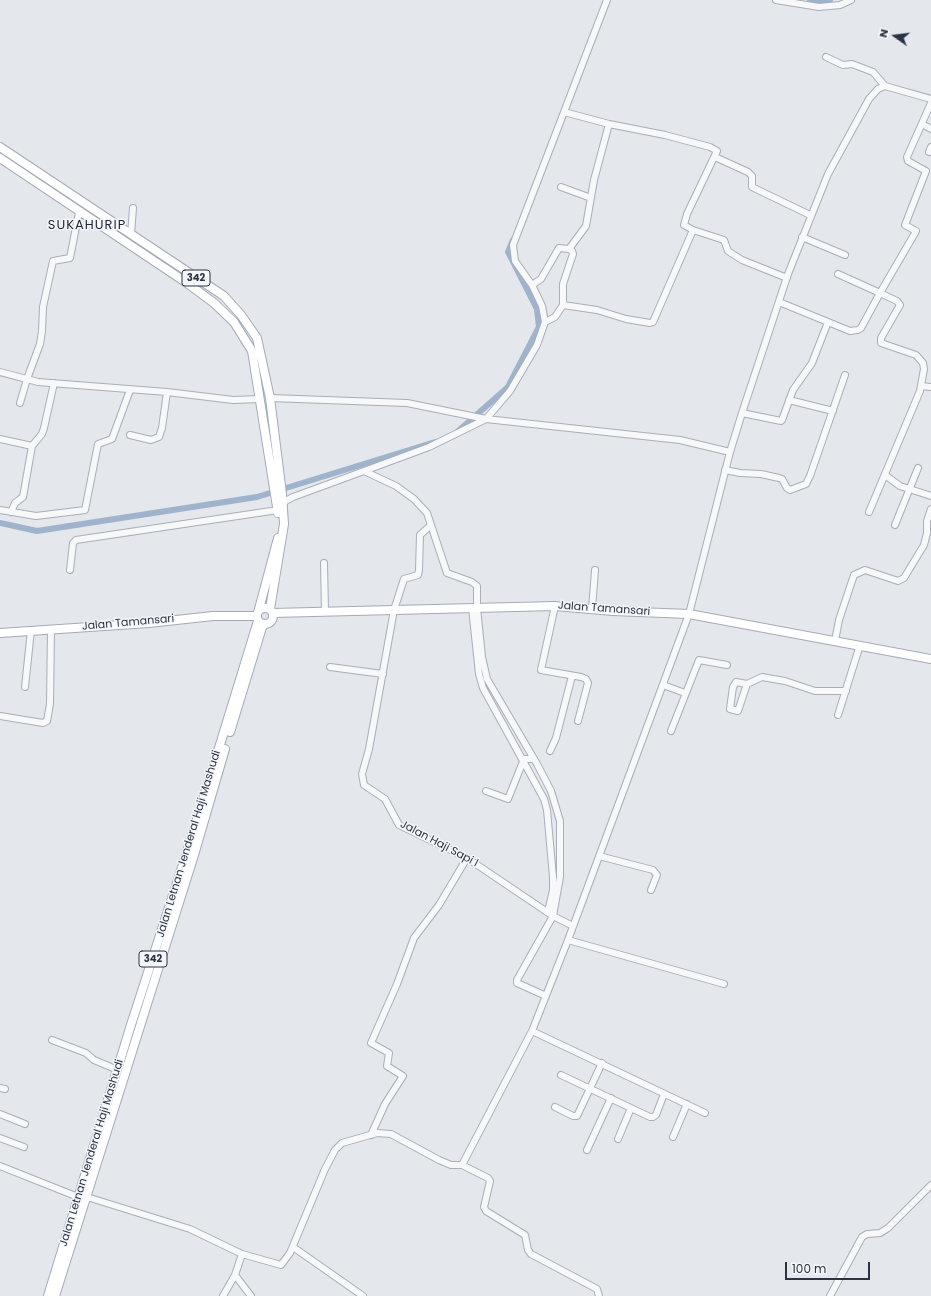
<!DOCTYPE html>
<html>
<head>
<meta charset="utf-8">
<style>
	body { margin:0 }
	#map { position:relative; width:931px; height:1296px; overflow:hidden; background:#e4e7ec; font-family:Poppins,sans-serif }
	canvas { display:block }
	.north { position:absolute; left:875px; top:16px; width:40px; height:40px; -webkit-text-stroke:3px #f4f6f9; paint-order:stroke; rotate:284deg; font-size:11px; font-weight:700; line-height:16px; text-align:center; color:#2b3445 }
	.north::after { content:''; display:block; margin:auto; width:14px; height:18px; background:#2b3445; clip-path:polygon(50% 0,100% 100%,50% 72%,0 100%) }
	.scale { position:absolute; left:785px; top:1262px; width:85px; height:18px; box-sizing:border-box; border:2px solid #2b3445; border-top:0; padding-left:5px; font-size:12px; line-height:14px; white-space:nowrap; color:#2b3445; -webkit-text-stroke:3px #f4f6f9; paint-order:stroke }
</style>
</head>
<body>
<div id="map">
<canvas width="931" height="1296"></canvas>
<div class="north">N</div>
<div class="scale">100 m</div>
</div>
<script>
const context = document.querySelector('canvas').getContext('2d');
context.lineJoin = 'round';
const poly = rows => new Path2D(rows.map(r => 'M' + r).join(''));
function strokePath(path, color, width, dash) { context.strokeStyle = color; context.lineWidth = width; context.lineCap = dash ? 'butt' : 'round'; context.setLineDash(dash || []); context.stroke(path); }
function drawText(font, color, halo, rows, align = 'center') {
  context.font = font + ' Poppins,sans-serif'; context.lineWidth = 3; context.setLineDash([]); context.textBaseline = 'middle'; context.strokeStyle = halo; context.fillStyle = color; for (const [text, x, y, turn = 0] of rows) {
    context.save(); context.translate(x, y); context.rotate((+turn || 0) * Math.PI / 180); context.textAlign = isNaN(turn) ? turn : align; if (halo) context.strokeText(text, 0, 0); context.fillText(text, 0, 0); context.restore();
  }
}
const canal = poly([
	[810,0,822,2,830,0],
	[456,433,508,387,539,327,537,309,508,252,513,240],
	[0,523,37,531,257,497,435,442]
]);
const minor = poly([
	[776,0,819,7,840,5,851,0],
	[826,57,843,65,852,64,873,72,885,86],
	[922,124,931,129],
	[929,152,931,147],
	[715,157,748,172,752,176,752,187,810,215],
	[561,187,591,198],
	[693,230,724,240,728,251,742,260,787,278],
	[131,235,133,208],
	[802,237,845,255],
	[569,249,586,226,594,180,609,124],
	[532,285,541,279,559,248,569,249,572,251,573,254,563,284,563,305,555,317,545,322],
	[779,302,850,331,858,330,861,328,880,293,838,274],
	[563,305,597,310,626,319,650,323,653,322,693,230,684,225,687,214,717,151,710,147,665,135,609,124,564,112],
	[0,372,38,382,167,392,233,400,260,399],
	[921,386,931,387],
	[270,398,407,403,486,419,680,440,730,452],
	[789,400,833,411],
	[20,403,27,379,40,344,42,331,43,307,53,261,70,258,79,212],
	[742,413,781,421,782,420,793,390,812,363,828,322],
	[130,435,151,440,159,437,162,428,167,392],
	[0,439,32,446],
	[725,470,740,473,761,474,779,478,782,479,787,488,790,490,806,484,810,476,845,375],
	[364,471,429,447,486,419,510,391,537,345,545,322,542,306,532,285,515,261,513,245,607,0],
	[885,475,900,486,931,496],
	[282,503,293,497,364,471,396,486,414,499,427,513,447,573,472,582,477,586,477,608,482,657,487,679,537,764,551,791,560,821,560,877,553,916,517,980,517,983,546,996],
	[0,510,36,516,85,510,98,444,112,439,130,390],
	[11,512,15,503,23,497,32,446,42,434,44,428,54,383],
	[869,512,920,391,924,369,923,363,916,355,881,343,881,338,900,305,897,301,880,293,915,233,916,231,905,225,926,171,908,161,907,157,931,103],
	[431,525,420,535,419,570,418,575,404,579,394,610,369,749,362,774,364,785,385,799,399,825,467,858,553,916,573,926],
	[895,525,918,468],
	[324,563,325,611],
	[70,570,73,543,76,540,278,510],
	[555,606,541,670,581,677,586,679,588,683,578,721],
	[472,608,479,674,483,688,544,799,547,810,553,877,553,890,548,912],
	[592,609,595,570],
	[835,641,839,620,854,575,865,570,898,581,904,578,924,545,927,533,927,521,931,509],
	[330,667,383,674],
	[747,684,736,682,733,687,730,709,738,711,747,684,762,677,785,681,815,691,846,691],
	[663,685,685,693],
	[25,687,31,630],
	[838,715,860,645],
	[0,716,43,723,47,721,50,704,51,629],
	[671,731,699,660,727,665],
	[550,751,556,738,572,676],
	[486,791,508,799,524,759,534,759],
	[599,856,653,870,657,875,651,890],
	[568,940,724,984],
	[532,1031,705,1113],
	[52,1040,86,1053,94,1060,118,1070],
	[561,1075,650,1117,653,1117,656,1115,664,1094],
	[0,1088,5,1089],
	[555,1107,573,1116,577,1116,602,1063],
	[0,1114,25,1124],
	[371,1135,385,1104,403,1076,387,1066,389,1053,371,1043,397,984,414,938,439,905,467,858],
	[673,1137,687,1104],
	[0,1138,24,1147],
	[618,1139,631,1108],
	[587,1150,611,1098],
	[462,1165,488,1178,490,1181,484,1207,486,1211,525,1235,528,1250,531,1254,597,1289,599,1296],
	[0,1166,78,1197],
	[87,1197,190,1229,242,1254,281,1265,290,1253,325,1169,335,1150,342,1143,377,1133,391,1134,439,1160,451,1165,462,1165,532,1031,568,940,689,614,730,452,742,413,788,274,828,174,869,99,878,89,885,86,931,99],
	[293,1247,363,1296],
	[242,1254,235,1275,251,1296],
	[223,1296,235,1275],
	[830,1296,862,1237,867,1234,880,1233,888,1228,931,1185]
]);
const major = poly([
	[0,147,224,296,241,315,257,338,270,398,282,494,284,524,270,609],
	[0,158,187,283,214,303,234,322,252,351,278,513],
	'257 616a8 8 0 1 1 16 0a8 8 0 1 1-16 0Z',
	[259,609,278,538],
	[273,613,555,606,613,611,689,614,931,659],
	[0,633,149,623,213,616,256,616],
	[230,732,263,624],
	[48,1296,130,1028,187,852,258,621],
	[55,1296,194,855,225,749]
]);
const shields = [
	[196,278,28],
	[153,959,28]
];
const shieldNames = [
	["342",196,278],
	["342",153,959]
];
const streetNames = [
	["Jalan Tamansari",604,609,4],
	["Jalan Tamansari",128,623,-5],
	["Jalan Letnan Jenderal Haji Mashudi",189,844,-73],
	["Jalan Haji Sapi I",439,844,28],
	["Jalan Letnan Jenderal Haji Mashudi",92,1153,-73]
];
const quarterNames = [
	["SUKAHURIP",87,226]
];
strokePath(canal, '#9fb4cc', 6);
strokePath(minor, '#a9aeb7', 8);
strokePath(major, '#a3abb8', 10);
strokePath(minor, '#f7f8fa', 6);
strokePath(major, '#fff', 8);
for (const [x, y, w] of shields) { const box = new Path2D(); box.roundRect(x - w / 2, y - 8, w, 16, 3); context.fillStyle = '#f4f6f9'; context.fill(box); strokePath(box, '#2b3445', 1); }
drawText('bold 10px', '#2b3445', null, shieldNames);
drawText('11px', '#2b3445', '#f4f6f9', streetNames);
context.letterSpacing = '1px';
drawText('13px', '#1d2536', '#f4f6f9', quarterNames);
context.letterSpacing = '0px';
</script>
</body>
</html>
